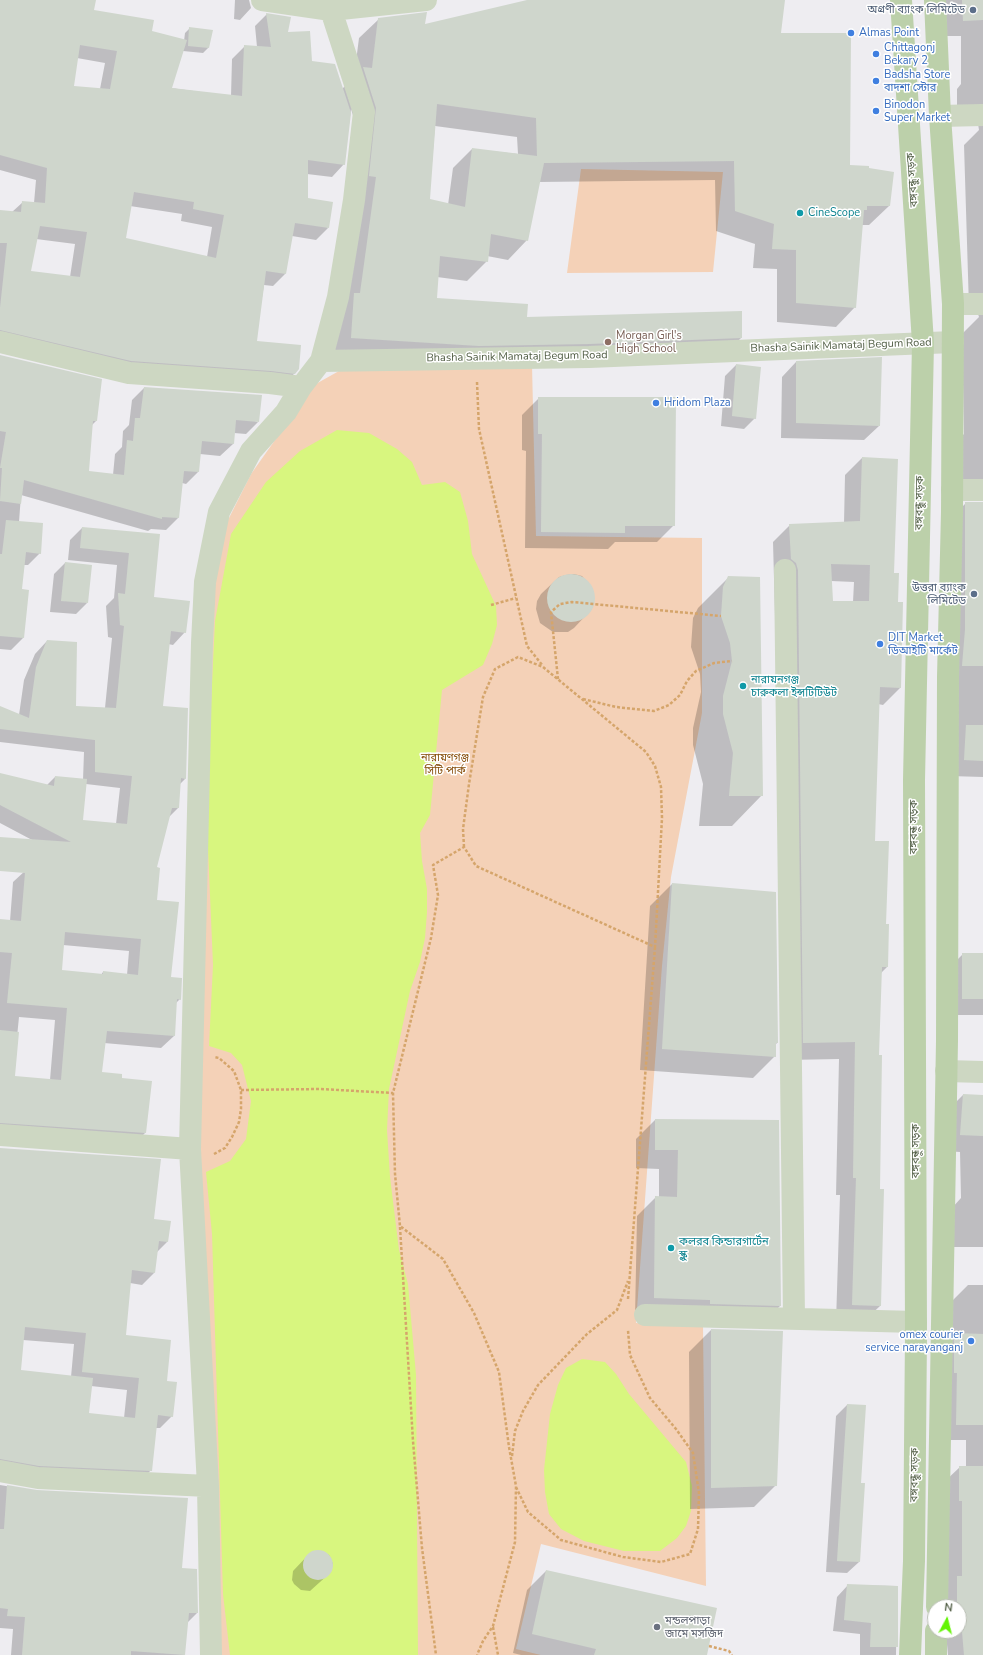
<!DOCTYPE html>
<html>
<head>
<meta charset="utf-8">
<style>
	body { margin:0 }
	#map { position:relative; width:983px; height:1655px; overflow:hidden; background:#eeedf1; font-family:"Nunito Sans",sans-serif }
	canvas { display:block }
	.north { position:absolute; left:927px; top:1599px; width:40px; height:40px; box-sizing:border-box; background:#fff; border:1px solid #b9beb4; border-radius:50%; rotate:7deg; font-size:11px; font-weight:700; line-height:16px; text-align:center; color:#505d44 }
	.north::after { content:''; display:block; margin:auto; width:14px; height:18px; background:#63f405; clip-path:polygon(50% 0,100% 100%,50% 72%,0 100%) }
</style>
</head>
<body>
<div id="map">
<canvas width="983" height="1655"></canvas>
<div class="north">N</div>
</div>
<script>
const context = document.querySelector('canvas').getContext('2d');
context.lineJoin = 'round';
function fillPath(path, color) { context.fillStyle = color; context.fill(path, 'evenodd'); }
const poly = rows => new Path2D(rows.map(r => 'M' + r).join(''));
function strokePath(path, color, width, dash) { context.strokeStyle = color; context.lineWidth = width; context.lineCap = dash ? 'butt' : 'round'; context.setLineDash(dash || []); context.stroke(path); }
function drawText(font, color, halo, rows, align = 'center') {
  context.font = font + ' "Nunito Sans","Noto Sans Bengali",sans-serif'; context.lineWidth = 3; context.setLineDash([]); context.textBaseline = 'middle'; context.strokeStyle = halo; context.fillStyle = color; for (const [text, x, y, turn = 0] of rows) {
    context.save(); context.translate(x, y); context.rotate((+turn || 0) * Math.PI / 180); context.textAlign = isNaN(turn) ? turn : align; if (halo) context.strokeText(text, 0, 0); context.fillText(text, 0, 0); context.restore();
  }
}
const green = poly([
	[581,169,723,172,713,272,567,273],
	[532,365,536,536,702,538,702,713,671,877,662,966,636,1323,703,1325,706,1586,541,1544,516,1649,541,1655,215,1655,197,1207,206,643,224,528,251,474,314,385,339,371]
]);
const water = poly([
	[337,430,369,433,397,449,412,462,422,485,445,482,460,492,468,521,472,554,496,606,497,625,492,644,483,665,442,690,430,815,420,833,422,861,427,889,427,912,425,938,420,962,410,991,389,1089,387,1130,390,1177,399,1250,408,1284,416,1375,418,1655,230,1655,223,1594,212,1234,206,1172,230,1161,246,1139,251,1101,242,1065,231,1053,209,1046,213,965,207,825,210,725,215,621,231,534,266,482,300,451],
	[582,1359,605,1362,616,1374,629,1394,686,1462,692,1486,691,1511,686,1526,677,1538,660,1551,624,1551,584,1541,561,1529,549,1514,545,1492,544,1470,550,1414,558,1385,566,1368]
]);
const shadow = poly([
	[0,0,78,0,93,11,151,32,184,41,185,33,190,28,209,47,203,53,183,51,171,88,231,96,232,59,245,46,257,47,255,26,267,14,287,33,311,62,342,89,354,77,359,38,379,19,424,26,532,0,784,0,780,34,849,166,889,206,869,225,862,225,855,307,836,327,777,322,777,269,753,268,755,244,716,231,715,180,539,182,527,240,508,260,487,256,487,261,467,281,437,277,436,299,526,318,741,338,722,357,332,357,357,128,351,109,344,164,332,177,307,174,307,199,328,228,316,240,292,236,285,274,273,286,264,285,255,342,295,373,282,385,0,344,0,211,12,212,23,202,34,203,36,180,0,170],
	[77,58,105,63,100,89,73,87],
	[435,126,517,137,518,154,472,149,453,168,448,205,429,200],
	[130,206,182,214,181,221,212,227,207,257,125,239],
	[36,239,75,244,70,277,29,272],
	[235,0,249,0,251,8,240,20,234,19],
	[945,0,983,0,983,482,956,482,956,442,964,434,962,334,979,317,978,314,969,308,964,145,979,130,978,124,957,119,957,89,961,84,961,36,947,36],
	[0,356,96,421,92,425,88,472,113,475,115,454,122,447,123,431,129,425,132,400,144,388,258,422,246,434,234,433,233,444,220,456,200,454,198,472,186,484,182,483,178,518,166,530,151,529,148,531,21,495,19,522,40,553,28,565,24,565,21,590,23,638,11,650,0,649],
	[796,362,879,426,864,440,781,438,782,377],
	[736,365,755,418,744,429,721,426,725,376],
	[539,398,674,525,657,542,615,542,608,549,525,548,526,451,522,450,522,415],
	[862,458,893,574,897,603,900,688,883,705,878,704,874,842,885,925,887,967,881,973,878,1056,880,1306,862,1323,836,1322,840,1195,836,1195,839,1059,787,1060,773,542,790,525,844,523,845,475],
	[831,581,854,582,853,602,832,602],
	[965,504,983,504,983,777,949,776,949,520],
	[82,528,159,535,153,598,185,632,173,645,168,644,162,707,185,779,180,784,178,808,168,818,156,868,156,901,170,978,180,999,176,1003,174,1036,161,1048,104,1043,101,1073,120,1078,145,1133,133,1145,0,1135,0,920,10,921,13,882,26,870,66,858,0,823,0,774,47,785,55,777,83,780,84,752,0,742,0,707,19,715,24,680,35,654,47,641,75,707,105,708,112,638,108,637,106,606,114,598,117,565,68,560,70,540],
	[86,784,120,788,116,824,82,821],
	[63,945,129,951,127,975,103,972,101,975,61,971],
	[19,1017,55,1020,50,1080,13,1077],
	[65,563,87,603,76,614,50,612,54,574],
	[574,574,582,576,592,588,594,595,594,603,591,610,574,628,568,632,553,632,540,623,536,609,537,601,541,594,559,577,566,575],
	[729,577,762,795,732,826,699,826,703,784,693,745,693,728,701,692,700,674,691,647,693,618,698,608],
	[672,884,777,1043,775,1045,775,1056,753,1078,640,1070,650,906],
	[963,954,983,954,983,1015,946,1015,947,970],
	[963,1095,983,1096,983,1247,950,1247,951,1209,961,1198,960,1152,944,1151,946,1112],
	[655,1120,778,1121,780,1306,761,1325,635,1317,637,1216,656,1197,659,1197,659,1169,636,1168,636,1139],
	[0,1149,153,1220,169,1222,167,1242,156,1253,154,1273,142,1285,130,1283,125,1336,166,1381,172,1416,160,1428,155,1428,151,1470,139,1483,0,1472],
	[23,1340,74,1344,71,1377,20,1371],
	[91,1386,127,1390,124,1418,88,1414],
	[968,1285,983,1285,983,1655,948,1655,946,1634,942,1631,959,1631,959,1607,942,1607,944,1482,960,1467,966,1467,966,1440,941,1440,939,1350,953,1336,953,1300],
	[711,1330,782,1332,776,1485,754,1507,690,1509,689,1352],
	[847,1405,860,1484,859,1562,847,1573,826,1572,836,1416],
	[0,1485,36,1491,181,1569,197,1613,187,1623,184,1655,11,1655,13,1629,0,1628],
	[321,1551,329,1555,333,1564,330,1573,310,1591,301,1590,294,1584,292,1580,293,1571,311,1552],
	[546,1571,706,1655,521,1655,513,1653,527,1590],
	[848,1585,897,1586,896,1655,860,1655,860,1634,833,1631,837,1597]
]);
const building = poly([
	[0,0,96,0,94,10,154,20,152,31,187,40,172,88,242,96,244,45,271,47,266,13,291,17,288,32,310,31,312,61,335,64,351,113,345,165,308,160,308,198,333,202,329,228,295,223,286,274,266,271,257,341,301,345,299,369,295,374,271,371,131,361,0,330,0,308,7,243,0,243,0,210,21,212,22,201,45,203,47,168,0,155],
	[80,45,117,51,110,89,74,86],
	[134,192,194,202,193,209,224,215,216,258,126,238],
	[40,226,87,232,80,277,31,271],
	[527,0,785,0,781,33,851,33,850,165,869,166,869,168,894,172,890,206,867,206,867,210,864,210,856,308,796,303,796,250,772,249,774,224,735,211,734,161,544,163,528,241,491,234,488,262,440,256,437,298,528,304,527,317,742,311,742,338,589,344,479,346,351,338,354,293,360,293,376,177,369,176,376,108,363,67,372,68,378,18,427,12,425,24],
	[437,104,536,118,537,156,472,148,465,207,430,199],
	[962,0,983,0,983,20,963,21],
	[189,27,213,30,209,48,188,46],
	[0,355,102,379,97,421,93,421,89,471,124,475,127,440,133,441,135,418,140,418,144,387,262,395,259,422,236,420,234,444,202,441,199,472,184,471,179,518,162,517,162,519,24,480,21,504,0,501,2,468,0,468,6,432,0,431],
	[882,357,880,426,796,423,796,361],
	[736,364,761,367,756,419,732,416],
	[538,397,676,397,675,526,625,526,625,533,541,532,542,434,538,434],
	[862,457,898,459,894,573,899,573,898,602,903,602,901,688,880,687,875,841,889,841,886,924,889,924,888,967,882,967,879,1055,882,1055,880,1189,884,1189,881,1306,852,1305,856,1178,853,1178,855,1042,803,1043,798,570,796,563,791,559,789,524,860,521],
	[831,564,870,565,869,601,833,601],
	[965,502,983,502,983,666,962,666,965,630],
	[6,520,43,523,41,554,26,552,22,589,29,590,24,638,0,636,0,554,2,554],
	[82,527,160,534,154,597,190,601,186,633,171,631,163,706,188,708,186,779,181,778,179,808,172,808,157,867,160,868,157,900,179,902,171,977,182,978,181,1000,177,999,175,1036,107,1031,102,1072,122,1074,122,1078,152,1081,146,1133,0,1123,0,1030,19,1032,15,1076,61,1080,67,1008,7,1003,12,953,0,952,0,919,21,921,25,873,0,871,0,837,71,842,0,805,0,773,54,786,55,776,87,779,83,820,127,824,132,776,95,772,95,740,0,729,0,706,29,718,36,667,47,640,77,642,76,706,116,708,124,626,120,625,118,593,125,594,129,553,80,548],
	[65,932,141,939,138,975,103,971,103,974,62,970],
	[65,562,92,565,88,603,61,601],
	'547 598a24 24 0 1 1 48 0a24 24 0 1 1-48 0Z',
	[728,576,760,577,763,796,729,796,733,753,723,714,723,696,732,661,730,643,721,616,723,587],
	[966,725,983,725,983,761,964,760],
	[672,883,776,892,778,1043,776,1043,776,1057,662,1049],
	[962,953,983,953,983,999,962,999],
	[963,1094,983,1095,983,1136,960,1135],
	[655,1119,779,1120,781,1306,710,1304,710,1300,654,1298,655,1196,677,1197,678,1150,655,1150],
	[0,1148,161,1159,154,1219,171,1221,168,1242,159,1241,155,1273,132,1270,126,1335,171,1340,167,1381,177,1382,173,1417,158,1415,152,1471,39,1466,0,1459],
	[25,1327,86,1333,82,1372,139,1378,135,1418,89,1413,93,1378,21,1370],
	[711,1329,783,1331,777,1486,711,1488],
	[954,1333,983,1334,983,1425,956,1425,957,1373,954,1373],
	[847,1404,866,1405,861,1483,865,1483,860,1562,837,1561],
	[959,1466,983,1466,983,1655,964,1655,961,1619,959,1619,959,1607,957,1607,957,1576,962,1576,962,1501,959,1501],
	[7,1485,37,1490,188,1498,182,1568,197,1569,198,1613,189,1613,185,1655,131,1651,131,1655,22,1655,25,1617,7,1616,8,1609,0,1608,0,1529,4,1529],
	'303 1565a15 15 0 1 1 30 0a15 15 0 1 1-30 0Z',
	[546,1570,717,1608,707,1655,594,1655,596,1649,532,1634],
	[847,1584,898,1586,898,1647,870,1647,871,1623,844,1620]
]);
const path = poly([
	[477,382,479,429,527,646,543,666],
	[491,605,516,598],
	[558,679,551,612,560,604,572,602,721,616],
	[583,699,616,707,654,711,669,705,680,695,687,681,696,671,714,663,732,661],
	[464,847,463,829,469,784,483,697,495,669,518,657,543,667,646,752,655,766,661,787,662,818,655,947,476,866,464,847,433,865,438,895,431,938,393,1093,395,1174,400,1226,443,1259,474,1313,499,1372,509,1447,516,1486,515,1542,493,1626,483,1641,477,1655],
	[241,1090,320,1089,393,1093],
	[214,1154,225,1148,232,1137,239,1122,241,1109,241,1090,234,1071,219,1058,214,1057],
	[400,1227,413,1441,422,1548,436,1655],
	[628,1299,655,947],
	[512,1456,515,1431,523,1411,538,1385,587,1334,617,1310,628,1281],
	[516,1487,528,1512,561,1540,623,1557,661,1562,690,1554,698,1529,699,1493,693,1453,676,1429,650,1398,630,1355,628,1330],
	[493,1627,498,1655],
	[709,1646,729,1651,732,1655]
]);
const minor = poly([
	[262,0,331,10,426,0],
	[940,116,983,115],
	[953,304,983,304],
	[0,342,129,373,270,383,301,387],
	[321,361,589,357,953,342],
	[952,490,983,490],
	[785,570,794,1318],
	[946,1071,983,1072],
	[0,1135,190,1149],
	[645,1315,916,1322],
	[0,1471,38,1478,208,1486],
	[211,1655,208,1486,190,1149,202,643,205,582,219,512,251,451,286,412,301,387,321,361,338,297,354,200,364,112,331,10,329,0]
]);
const major = poly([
	[901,0,923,343,914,780,916,1333,914,1561,910,1655],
	[935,0,940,116,953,304,952,512,948,677,947,1041,937,1607],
	[936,1655,936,1631]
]);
const markers = [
	[973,10,4,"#5c6f8a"],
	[851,33,4,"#3f7fe0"],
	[876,54,4,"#3f7fe0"],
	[876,81,4,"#3f7fe0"],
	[876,111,4,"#3f7fe0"],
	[800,213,4,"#0f9aa8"],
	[608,342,4,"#8d6e63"],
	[656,403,4,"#3f7fe0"],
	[974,594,4,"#5c6f8a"],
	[880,644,4,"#3f7fe0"],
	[743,686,4,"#0f9aa8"],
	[671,1248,4,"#0f9aa8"],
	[971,1341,4,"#3f7fe0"],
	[657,1627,4,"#6b7280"]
];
const serviceNames = [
	["অগ্রণী ব্যাংক লিমিটেড",965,10],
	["উত্তরা ব্যাংক",966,588],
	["লিমিটেড",966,601]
];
const shopNames = [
	["Almas Point",859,33],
	["Chittagonj",884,48],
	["Bekary 2",884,61],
	["Badsha Store",884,75],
	["বাদশা স্টোর",884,88],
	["Binodon",884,105],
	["Super Market",884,118],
	["Hridom Plaza",664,403],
	["DIT Market",888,638],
	["ডিআইটি মার্কেট",888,651],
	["omex courier",963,1335,"right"],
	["service narayanganj",963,1348,"right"]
];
const streetNames = [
	["বঙ্গবন্ধু সড়ক",913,180,-94],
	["Bhasha Sainik Mamataj Begum Road",841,346,-2],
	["Bhasha Sainik Mamataj Begum Road",517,357,-1],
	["বঙ্গবন্ধু সড়ক",920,503,-89],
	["বঙ্গবন্ধু সড়ক",914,827,-90],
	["বঙ্গবন্ধু সড়ক",916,1151,-90],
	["বঙ্গবন্ধু সড়ক",915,1475,-89]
];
const cultureNames = [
	["CineScope",808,213],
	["নারায়নগঞ্জ",751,680],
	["চারুকলা ইন্সটিটিউট",751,693],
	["কলরব কিন্ডারগার্টেন",679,1242],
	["স্কুল",679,1255]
];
const educationNames = [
	["Morgan Girl's",616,336],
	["High School",616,349]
];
const parkNames = [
	["নারায়ণগঞ্জ",445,758],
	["সিটি পার্ক",445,771]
];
const worshipNames = [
	["মন্ডলপাড়া",665,1621],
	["জামে মসজিদ",665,1634]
];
fillPath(green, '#f4d1b7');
fillPath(water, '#d8f67f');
fillPath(shadow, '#0003');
fillPath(building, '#cfd6cc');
strokePath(path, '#d5a56b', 2.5, [3, 2]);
strokePath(minor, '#cdd7c2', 22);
strokePath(major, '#bcd0aa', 22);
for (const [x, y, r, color] of markers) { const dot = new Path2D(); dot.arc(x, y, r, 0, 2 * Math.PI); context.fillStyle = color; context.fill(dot); strokePath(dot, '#fff', 1.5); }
drawText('11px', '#4e5e75', '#fff', serviceNames, 'right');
drawText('11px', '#366cbe', '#fff', shopNames, 'left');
drawText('11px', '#505d44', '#fff', streetNames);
drawText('11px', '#0d838f', '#fff', cultureNames, 'left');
drawText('11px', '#785e54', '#fff', educationNames, 'left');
drawText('11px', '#874f0c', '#fff', parkNames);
drawText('11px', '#5b616d', '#fff', worshipNames, 'left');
</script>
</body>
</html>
